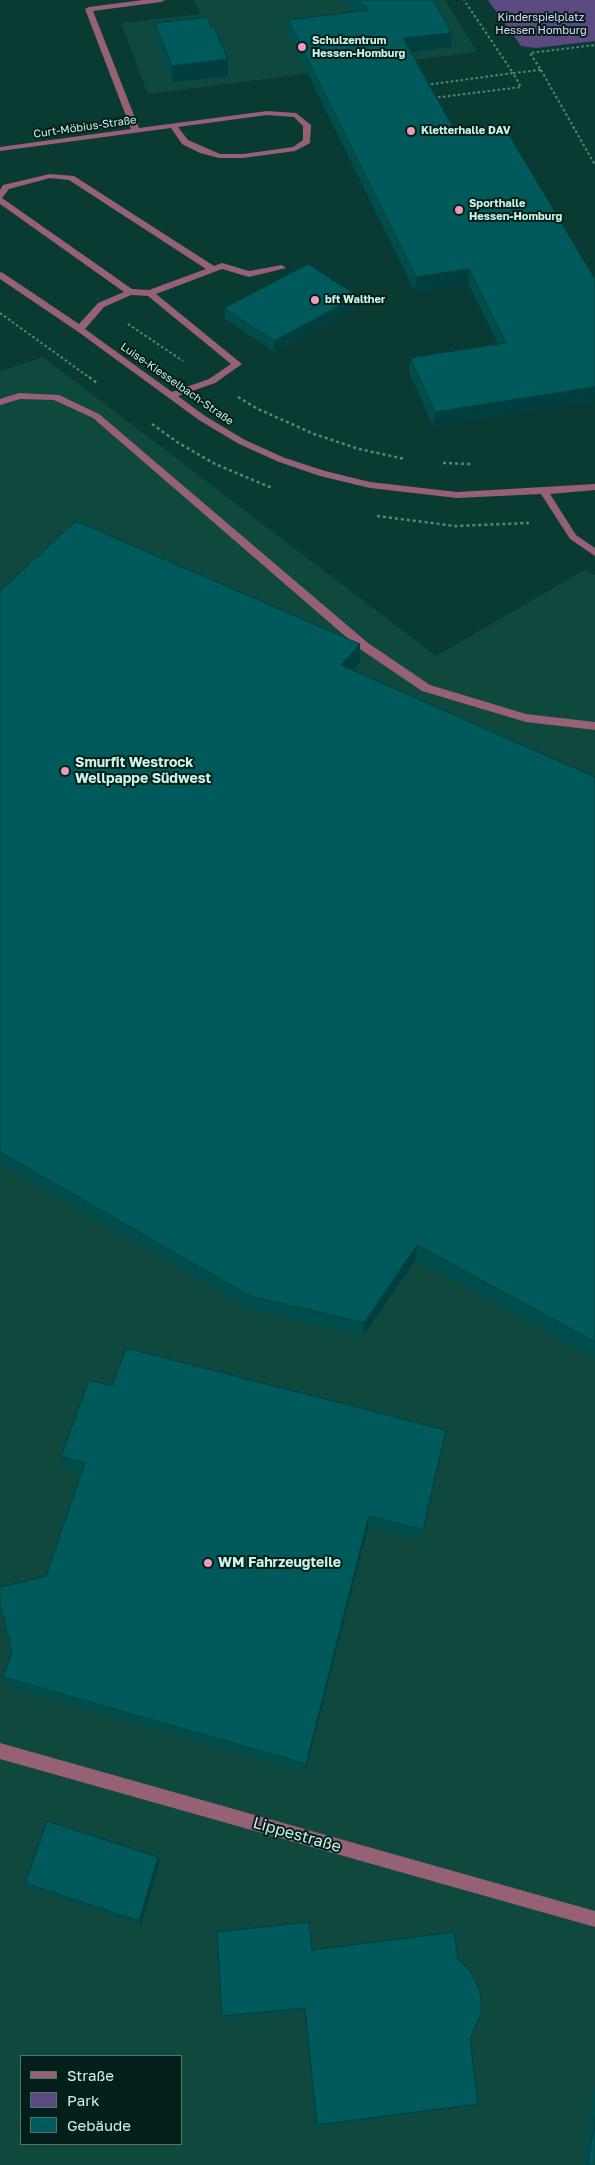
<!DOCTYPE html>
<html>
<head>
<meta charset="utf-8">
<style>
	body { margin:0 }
	#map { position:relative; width:595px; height:2165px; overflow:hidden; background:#093b32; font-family:"Golos Text",sans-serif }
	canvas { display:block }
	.legend { position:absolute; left:20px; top:2055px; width:162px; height:90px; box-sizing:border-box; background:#041f1a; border:1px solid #53746c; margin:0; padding:6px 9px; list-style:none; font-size:15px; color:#caf3e8 }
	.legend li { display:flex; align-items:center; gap:10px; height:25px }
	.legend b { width:25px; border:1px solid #53746c }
</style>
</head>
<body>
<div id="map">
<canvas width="595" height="2165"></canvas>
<ul class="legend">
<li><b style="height:6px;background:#956173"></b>Straße</li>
<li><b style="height:14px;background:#5b4a7f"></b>Park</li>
<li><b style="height:14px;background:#00595a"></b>Gebäude</li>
</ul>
</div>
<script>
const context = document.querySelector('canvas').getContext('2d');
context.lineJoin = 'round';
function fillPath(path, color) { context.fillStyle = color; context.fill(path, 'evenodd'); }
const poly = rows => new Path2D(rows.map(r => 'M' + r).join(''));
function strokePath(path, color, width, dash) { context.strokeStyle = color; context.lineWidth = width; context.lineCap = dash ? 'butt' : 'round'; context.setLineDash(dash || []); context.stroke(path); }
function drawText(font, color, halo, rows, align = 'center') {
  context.font = font + ' "Golos Text",sans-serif'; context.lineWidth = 4; context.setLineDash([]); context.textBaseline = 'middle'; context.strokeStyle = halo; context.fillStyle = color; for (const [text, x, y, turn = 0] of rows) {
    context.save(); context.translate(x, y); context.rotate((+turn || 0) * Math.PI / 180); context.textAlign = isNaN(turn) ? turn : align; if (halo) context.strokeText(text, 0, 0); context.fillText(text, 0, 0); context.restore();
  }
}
const built = poly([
	[194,0,445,0,477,52,148,94,121,23,200,14],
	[43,357,436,656,586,569,595,575,595,2165,0,2165,0,371],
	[21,2056,181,2056,181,2144,21,2144]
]);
const green = poly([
	[488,0,595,0,595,41,536,48,521,46]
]);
const pathFar1 = poly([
	[541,70,595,165],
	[426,85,513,73,464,0],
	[433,98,521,87,513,73,541,70,530,53,595,45],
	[0,313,90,378],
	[128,324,183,361]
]);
const path = poly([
	[89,377,97,383],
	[238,397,258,409,314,434,359,449,405,459],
	[152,424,177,442,215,464,272,488],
	[443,463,470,464],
	[377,516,455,526,529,523]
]);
const minor = poly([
	[143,0,165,0,161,2,93,11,139,128,267,111,296,113,311,125,310,143,295,151,243,158,219,158,200,153,182,144,171,128,0,151,0,147,131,129,85,9,89,7,143,0],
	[267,115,294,117,303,126,303,140,293,147,243,154,220,154,188,140,178,127,267,115],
	[50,174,74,176,214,266,222,263,249,271,282,265,286,268,249,277,222,269,156,294,242,364,215,383,178,396,205,416,245,440,285,458,325,471,370,482,457,492,595,484,595,490,550,494,576,535,595,548,595,556,570,539,541,494,457,498,370,488,320,476,279,462,239,444,199,420,77,331,0,279,0,272,3,273,79,324,98,303,124,292,0,204,0,190,3,185,50,174],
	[50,178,69,180,206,269,149,290,132,289,2,198,9,189,50,178],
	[131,295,148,296,231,364,209,379,172,392,85,329,104,307,131,295],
	[19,393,59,395,99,414,368,643,430,685,526,714,595,722,595,730,526,722,422,691,360,649,93,418,54,400,20,399,0,405,0,399,19,393],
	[0,1743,595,1911,595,1927,0,1759,0,1743]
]);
const wall = poly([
	[341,0,433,0,452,33,451,47,411,52,454,129,595,279,595,401,433,426,409,372,410,358,453,353,453,351,498,344,468,284,415,292,288,34,288,20,354,12],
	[155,23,228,76,173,82,156,39],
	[358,296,358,307,274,352,225,319,224,308],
	[0,591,360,644,360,662,353,670,595,777,595,1358,416,1259,363,1336,250,1309,0,1164],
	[112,1386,444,1442,421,1540,368,1527,305,1772,8,1686,3,1677,46,1576,82,1473,65,1468,61,1456],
	[158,1857,160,1861,141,1924,28,1887,25,1883],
	[312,1950,470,2039,478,2104,475,2105,316,2126,305,2011,223,2019,222,2016],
	[595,2084,595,2165,583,2165]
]);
const shadedWall = poly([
	[452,33,451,47,402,53,403,38],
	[228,59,228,76,173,82,172,66],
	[469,269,468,284,415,292,416,277],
	[358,296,358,307,274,352,274,341],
	[595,387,595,401,433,426,435,412],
	[360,644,360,662,341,683,341,665],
	[417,1245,416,1259,363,1336,364,1323],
	[446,1430,444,1442,421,1540,423,1530],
	[369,1516,368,1527,305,1772,306,1764],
	[158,1857,160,1861,141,1924,139,1921]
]);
const building = poly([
	[357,0,433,0,452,33,403,38,454,129,502,123,595,279,595,387,435,412,410,358,451,351,454,353,453,351,506,343,469,269,416,277,288,20,369,10,357,0],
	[207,17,211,27,214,27,228,59,172,66,155,23,207,17],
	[308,264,358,296,274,341,224,308,308,264],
	[76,521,360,644,341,665,595,777,595,1342,417,1245,364,1323,250,1296,0,1152,0,591,76,521],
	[126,1348,446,1430,423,1530,369,1516,306,1764,3,1677,12,1652,0,1604,0,1587,46,1576,85,1463,61,1456,89,1380,112,1386,126,1348],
	[47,1821,158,1857,139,1921,25,1883,47,1821],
	[309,1922,312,1950,454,1932,458,1959,470,1970,480,1991,482,2012,470,2039,478,2104,317,2125,305,2008,222,2016,217,1932,309,1922],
	[595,2119,595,2165,588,2165,595,2119]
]);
const markers = [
	[302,47,5,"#ef9ab8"],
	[411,131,5,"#ef9ab8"],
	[459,210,5,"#ef9ab8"],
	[315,300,5,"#ef9ab8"],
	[65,771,5,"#ef9ab8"],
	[208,1563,5,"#ef9ab8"]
];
const farParknames = [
	["Kinderspielplatz",541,18],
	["Hessen Homburg",541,31]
];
const farPoinames = [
	["Schulzentrum",312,41],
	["Hessen-Homburg",312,54],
	["Kletterhalle DAV",421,131],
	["Sporthalle",469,204],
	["Hessen-Homburg",469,217],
	["bft Walther",325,300]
];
const farStreetnames = [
	["Curt-Möbius-Straße",85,127,-8],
	["Luise-Kiesselbach-Straße",177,384,35]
];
const poiNames = [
	["Smurfit Westrock",75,763],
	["Wellpappe Südwest",75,779],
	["WM Fahrzeugteile",218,1563]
];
const nearStreetnames = [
	["Lippestraße",297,1835,16]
];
fillPath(built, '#0f483d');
fillPath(green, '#5b4a7f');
strokePath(pathFar1, '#57867c', 2, [2.5, 2.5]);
strokePath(path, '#57867c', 2.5, [3, 3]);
fillPath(minor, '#956173');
fillPath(wall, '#004d4d');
fillPath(shadedWall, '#003e3f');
fillPath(building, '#00595a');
strokePath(building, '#003e3f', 1);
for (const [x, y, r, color] of markers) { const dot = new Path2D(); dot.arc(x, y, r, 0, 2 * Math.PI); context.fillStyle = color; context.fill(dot); strokePath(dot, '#041f1a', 2); }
drawText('11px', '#e2d8fe', '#041f1a', farParknames);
drawText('bold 11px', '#caf3e8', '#041f1a', farPoinames, 'left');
drawText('11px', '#caf3e8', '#041f1a', farStreetnames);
drawText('bold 14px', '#caf3e8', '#041f1a', poiNames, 'left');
drawText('16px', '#caf3e8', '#041f1a', nearStreetnames);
</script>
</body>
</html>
